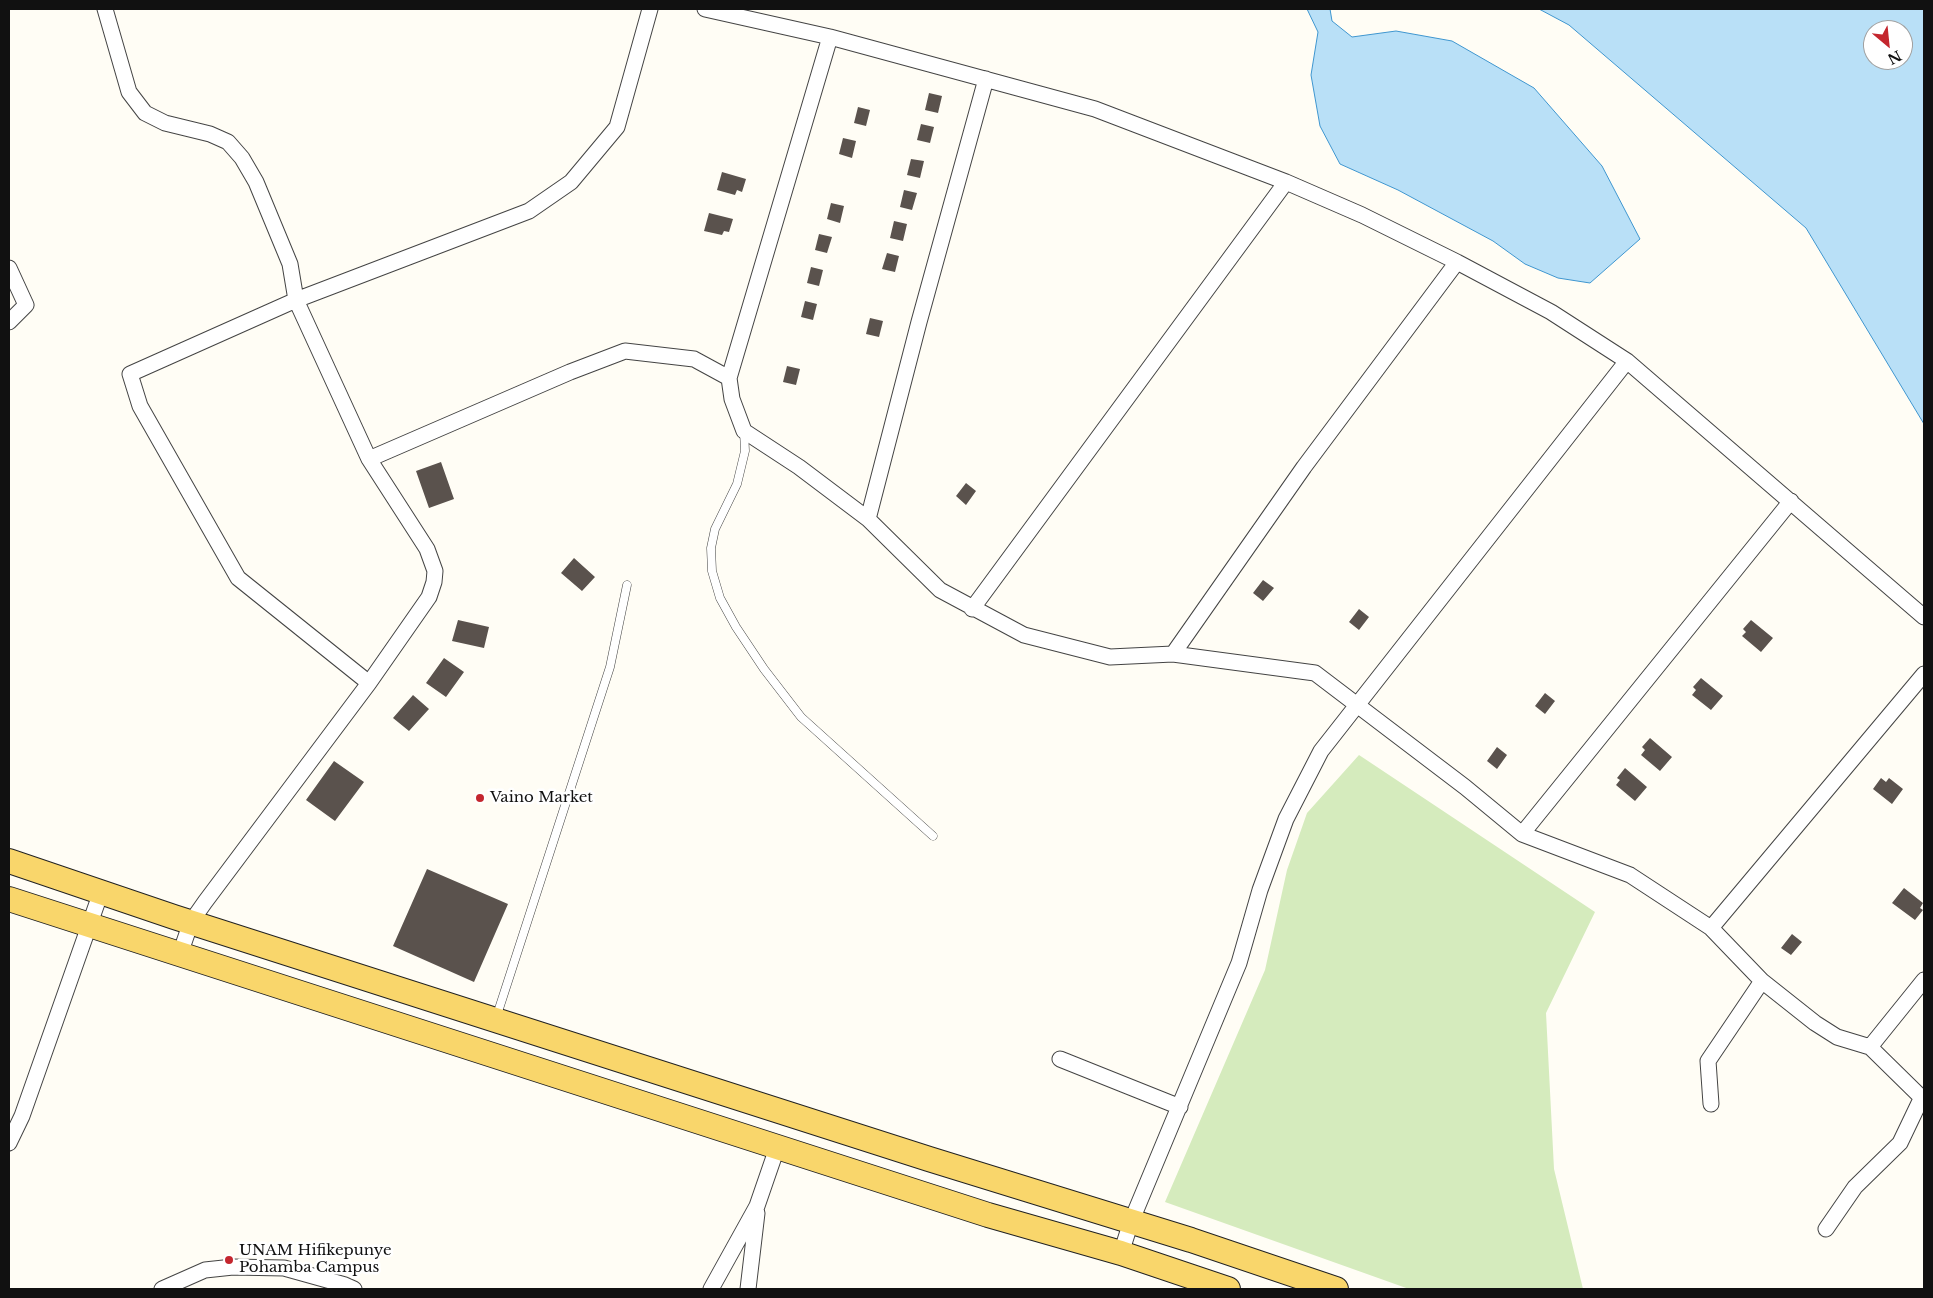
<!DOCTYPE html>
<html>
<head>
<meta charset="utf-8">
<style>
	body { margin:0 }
	#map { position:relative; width:1933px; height:1298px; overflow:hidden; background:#fffdf5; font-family:"Libre Baskerville",serif }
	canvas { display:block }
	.frame { position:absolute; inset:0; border:10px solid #111; pointer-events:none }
	.north { position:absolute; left:1863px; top:20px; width:50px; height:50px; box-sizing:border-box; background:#fff; border:1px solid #a0a0a0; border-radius:50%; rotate:152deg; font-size:14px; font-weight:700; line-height:20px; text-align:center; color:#111 }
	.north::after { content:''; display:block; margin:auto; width:18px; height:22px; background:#c4262e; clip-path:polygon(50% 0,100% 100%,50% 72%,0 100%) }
</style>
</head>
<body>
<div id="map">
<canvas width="1933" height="1298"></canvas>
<div class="frame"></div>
<div class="north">N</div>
</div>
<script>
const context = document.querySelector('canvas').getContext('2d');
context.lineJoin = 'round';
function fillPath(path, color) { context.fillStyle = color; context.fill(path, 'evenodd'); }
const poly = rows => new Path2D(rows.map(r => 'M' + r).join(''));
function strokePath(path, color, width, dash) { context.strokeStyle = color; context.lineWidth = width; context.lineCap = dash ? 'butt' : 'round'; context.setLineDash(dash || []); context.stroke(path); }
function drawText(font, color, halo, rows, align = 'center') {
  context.font = font + ' "Libre Baskerville",serif'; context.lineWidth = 5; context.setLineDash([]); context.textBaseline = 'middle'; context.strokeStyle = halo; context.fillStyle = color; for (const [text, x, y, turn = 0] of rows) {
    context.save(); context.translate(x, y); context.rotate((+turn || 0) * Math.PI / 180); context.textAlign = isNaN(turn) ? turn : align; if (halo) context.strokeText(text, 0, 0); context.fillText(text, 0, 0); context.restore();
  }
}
const green = poly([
	[1359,755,1595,912,1546,1013,1554,1169,1583,1289,1409,1289,1165,1202,1265,970,1287,870,1307,813]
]);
const water = poly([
	[1307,9,1330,9,1332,21,1352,37,1396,31,1452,41,1534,88,1602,166,1640,239,1590,283,1558,278,1525,264,1493,241,1398,190,1340,164,1320,126,1311,75,1318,32,1307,9],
	[1539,9,1924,9,1924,424,1806,228,1569,25,1539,9],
	[1873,30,1903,30,1903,60,1873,60,1873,30]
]);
const building = poly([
	[929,93,942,96,938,113,925,110],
	[858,107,870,110,866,126,854,123],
	[921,124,934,127,930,143,917,140],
	[843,138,856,141,852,158,839,154],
	[911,159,924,161,920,178,907,175],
	[722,172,746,179,742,192,737,190,735,195,717,190],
	[904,190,917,193,912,210,900,207],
	[831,203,844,206,840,223,827,219],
	[709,213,733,219,729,232,724,231,722,235,704,231],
	[894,221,907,224,903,241,890,238],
	[819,234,832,237,827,253,815,250],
	[887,253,899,256,895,272,882,269],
	[811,267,823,270,819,286,807,283],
	[805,301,817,304,813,320,801,317],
	[870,318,883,321,879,337,866,334],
	[787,366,800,369,796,385,783,382],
	[441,462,454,499,429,508,416,471],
	[966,483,976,491,966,505,956,496],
	[574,558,595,577,582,591,561,573],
	[1263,580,1274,588,1263,601,1253,593],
	[1359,609,1369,617,1359,630,1349,622],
	[458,620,489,627,484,648,452,641],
	[1751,620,1773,638,1761,652,1742,636,1746,632,1743,629],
	[444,658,464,672,446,697,426,683],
	[1701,678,1723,696,1711,710,1692,695,1696,690,1693,687],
	[1545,693,1555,701,1545,714,1535,706],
	[413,695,429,709,409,731,393,718],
	[1650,738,1672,757,1660,771,1641,755,1645,750,1642,747],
	[1497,747,1507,755,1497,769,1487,761],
	[334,761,364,782,335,821,306,800],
	[1625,768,1647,787,1635,801,1616,785,1620,780,1617,778],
	[1881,778,1886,782,1889,778,1903,789,1892,804,1873,789],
	[427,869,508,904,474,982,393,946],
	[1904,888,1923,903,1920,908,1923,910,1915,920,1892,903],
	[1792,934,1802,942,1791,955,1781,948]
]);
const lane = poly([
	[744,431,745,451,737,484,715,529,711,548,712,571,720,598,736,627,764,669,801,717,933,836],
	[496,1018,610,667,627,585]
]);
const street = poly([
	[105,9,129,92,145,113,165,123,210,134,228,142,242,158,256,182,290,264,296,300,369,459,427,549,435,571,434,582,429,597,369,683,205,902,191,922,180,954],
	[705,9,830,37,1095,109,1286,182,1362,215,1457,262,1551,312,1627,361,1924,617],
	[830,37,729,378,732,399,744,431,799,467,868,519,940,590,1024,635,1110,657,1173,654,1315,673,1465,787,1522,834,1630,875,1711,928,1762,981,1815,1023,1837,1037,1870,1047,1924,1100],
	[9,268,26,305,9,322],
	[369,459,570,372,625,351,694,359,729,378],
	[868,519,919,322,986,79],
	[972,609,1286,182],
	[1173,654,1304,467,1457,262],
	[369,683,238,578,140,406,130,374,296,300,529,211,571,182,617,127,650,9],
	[1522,834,1791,501],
	[1711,928,1924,674],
	[1870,1047,1924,980],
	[1060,1059,1180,1107],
	[1711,1104,1708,1061,1762,981],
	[9,1143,22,1116,101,892],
	[1826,1229,1855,1187,1900,1143,1921,1099],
	[1121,1253,1131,1222,1239,963,1260,890,1286,819,1321,751,1627,361],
	[162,1289,205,1270,233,1267,284,1268,345,1285,354,1289],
	[711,1289,757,1206,777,1148],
	[748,1289,757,1213]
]);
const primary = poly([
	[9,861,174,917,929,1159,1191,1240,1336,1289],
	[9,899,988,1215,1121,1253,1228,1289]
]);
const markers = [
	[480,798,5,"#c4262e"],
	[229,1260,5,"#c4262e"]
];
const poiNames = [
	["Vaino Market",490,798],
	["UNAM Hifikepunye",239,1251],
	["Pohamba Campus",239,1268]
];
fillPath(green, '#d5ebbd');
fillPath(water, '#b9e0f7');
strokePath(water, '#3f96cf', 1);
fillPath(building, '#5a524d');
strokePath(lane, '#444', 9);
strokePath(street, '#444', 17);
strokePath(primary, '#222', 26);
strokePath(lane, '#fff', 8);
strokePath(street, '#fff', 15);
strokePath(primary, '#f9d66b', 24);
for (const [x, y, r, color] of markers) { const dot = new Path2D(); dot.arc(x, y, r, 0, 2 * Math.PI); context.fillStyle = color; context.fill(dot); strokePath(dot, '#fff', 2); }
drawText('15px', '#111', '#fff', poiNames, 'left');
</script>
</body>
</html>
